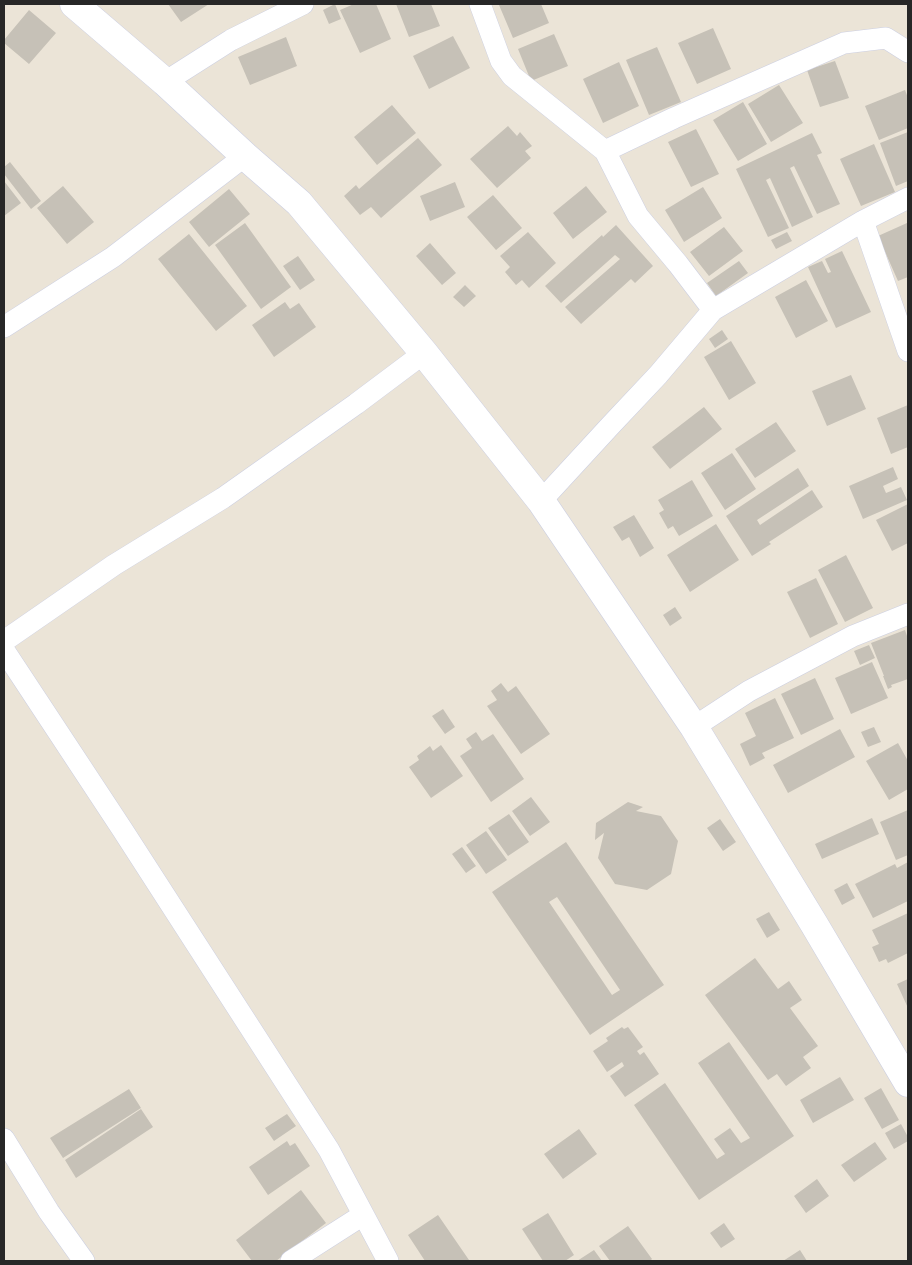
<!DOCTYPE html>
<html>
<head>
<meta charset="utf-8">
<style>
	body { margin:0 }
	#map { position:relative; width:912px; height:1265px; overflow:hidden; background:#ebe4d7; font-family:Poppins,sans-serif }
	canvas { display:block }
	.frame { position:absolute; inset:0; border:5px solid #272727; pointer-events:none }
</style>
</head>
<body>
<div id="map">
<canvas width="912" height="1265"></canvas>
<div class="frame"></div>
</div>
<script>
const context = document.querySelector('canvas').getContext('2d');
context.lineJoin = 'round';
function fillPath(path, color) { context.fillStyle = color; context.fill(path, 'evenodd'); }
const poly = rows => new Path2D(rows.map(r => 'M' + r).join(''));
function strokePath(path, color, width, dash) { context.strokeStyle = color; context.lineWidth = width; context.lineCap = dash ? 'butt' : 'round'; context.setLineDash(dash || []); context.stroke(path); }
const building = poly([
	[168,4,209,4,181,22],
	[335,4,341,19,329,24,323,10],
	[354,4,376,4,391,39,360,53,340,10],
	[396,4,431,4,440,26,409,37],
	[501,4,541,4,549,23,513,38,499,5],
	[29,10,56,33,29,64,4,43,4,40],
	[713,28,731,69,697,84,678,43],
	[554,34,568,66,531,81,518,49],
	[453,36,470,68,429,89,413,56],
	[286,37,297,66,250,85,238,57],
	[657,47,681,102,649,115,626,60],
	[835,61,849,98,820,107,807,70],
	[619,62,639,106,603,123,583,79],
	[779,85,803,123,771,142,748,104],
	[905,90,908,98,908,128,879,140,865,106],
	[743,102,767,144,738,161,713,120],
	[392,105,416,133,377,165,354,137],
	[508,126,517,136,520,132,532,146,525,151,531,158,497,188,470,159],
	[696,129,719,174,691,187,668,142],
	[908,132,908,181,896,186,880,143],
	[812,133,822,153,817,155,840,204,817,214,794,166,790,168,813,217,792,227,770,178,766,180,789,228,768,237,736,169],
	[418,138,442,165,381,218,371,207,360,215,344,196,356,185,359,189],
	[874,144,895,192,861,206,840,159],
	[10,162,41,201,31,209,4,174,4,167],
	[4,181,21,203,4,216],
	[455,182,465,207,430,221,420,196],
	[63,186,94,222,67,244,37,208],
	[586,186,607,212,573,239,553,213],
	[703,187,722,218,684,242,665,210],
	[229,189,250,214,209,247,189,222],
	[493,195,522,228,496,250,467,217],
	[245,223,291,287,261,309,215,245],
	[907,223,908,226,908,277,898,281,878,236],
	[616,225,653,266,635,283,631,279,581,324,565,307,620,259,615,255,561,303,545,286,602,235,603,237],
	[724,227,743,251,709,276,690,252],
	[528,232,556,263,529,288,522,280,516,285,505,272,510,267,500,256],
	[787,232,792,241,776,249,771,240],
	[189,234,247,306,216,331,158,259],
	[430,243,456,273,442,285,416,256],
	[842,251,871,312,836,328,808,267,822,261,828,273,831,272,825,259],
	[298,256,315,280,300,290,283,266],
	[739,261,748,273,716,296,707,283],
	[806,280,828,321,796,338,775,297],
	[465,285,476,296,464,307,453,297],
	[285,302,290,309,299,303,316,327,274,357,252,325],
	[722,330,728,339,715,348,709,339],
	[731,341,756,383,729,400,704,357],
	[851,375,866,409,827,426,812,391],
	[908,405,908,447,891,454,877,418],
	[704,407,722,429,670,469,652,447],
	[776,422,796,451,755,478,735,449],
	[732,453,756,489,725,510,701,473],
	[893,467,898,479,883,486,886,493,901,487,907,500,863,519,849,486],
	[798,468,809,486,757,520,760,525,812,490,823,507,769,542,771,544,752,556,726,516],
	[692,480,713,516,679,536,673,526,668,529,659,513,664,510,658,500],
	[908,504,908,543,892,551,876,520],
	[634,515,654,548,640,557,629,537,622,541,613,527],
	[716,524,739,560,690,592,667,555],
	[846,555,873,608,845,622,818,570],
	[816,578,838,624,810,638,787,592],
	[675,607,682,618,670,626,663,615],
	[905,630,908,639,908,679,891,685,892,687,888,689,883,676,884,676,871,643],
	[869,645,875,658,860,665,854,651],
	[872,662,888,698,851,714,835,678],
	[815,678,834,719,801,735,781,694],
	[501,683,508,692,516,686,550,734,521,754,487,706,497,700,491,691],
	[775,698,794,738,762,753,765,758,750,766,740,744,756,736,745,713],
	[443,709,455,727,445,734,432,716],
	[874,727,881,742,868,747,861,732],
	[840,729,855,757,788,793,773,765],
	[476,732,482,741,493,734,524,779,491,802,460,756,472,748,466,739],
	[898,743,908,761,908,789,889,800,866,761],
	[441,745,463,776,431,798,409,767,419,760,417,756,430,746,433,751],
	[531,797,550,822,530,836,512,811],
	[628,802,643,807,636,811,661,816,678,841,671,874,647,890,615,884,598,858,604,833,595,840,596,823],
	[908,810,908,855,896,860,880,822],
	[509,814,529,842,508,856,488,828],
	[872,818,879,834,822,859,815,844],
	[720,819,736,842,723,851,707,828],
	[486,831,507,860,486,874,466,845],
	[566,842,664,985,590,1035,492,892],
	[557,897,620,990,612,995,549,902],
	[462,847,476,866,466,873,452,854],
	[908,862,908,901,873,918,855,884,895,864,897,868],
	[847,883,855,898,842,905,834,890],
	[769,912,780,930,767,938,756,919],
	[908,913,908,953,888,963,886,959,879,962,872,947,879,944,872,930],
	[755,958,778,989,789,981,802,1000,790,1008,818,1046,803,1057,811,1068,786,1086,777,1074,768,1080,705,995],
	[908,979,908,1008,897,984],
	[622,1027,624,1029,628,1027,643,1047,637,1051,640,1055,644,1052,659,1074,625,1097,610,1076,624,1066,622,1062,607,1072,593,1051,608,1041,606,1038],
	[729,1042,794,1136,699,1200,634,1105,665,1083,717,1159,725,1154,714,1139,730,1128,741,1143,750,1138,698,1063],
	[840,1077,854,1100,813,1123,800,1100],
	[881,1088,899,1120,882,1129,864,1098],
	[129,1089,141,1108,63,1158,50,1138],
	[141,1109,153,1127,76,1178,65,1160],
	[287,1114,296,1126,274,1141,265,1128],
	[901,1124,908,1137,908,1141,894,1149,885,1133],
	[579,1129,597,1154,563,1179,544,1154],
	[287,1141,290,1146,295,1143,310,1166,268,1195,249,1167],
	[875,1142,887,1159,854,1182,841,1165],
	[817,1179,829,1196,806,1213,794,1196],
	[301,1190,326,1223,276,1261,252,1261,236,1240],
	[548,1213,574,1255,565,1261,543,1261,522,1229],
	[438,1215,469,1260,467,1261,425,1261,408,1235],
	[724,1223,735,1239,721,1248,710,1233],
	[628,1226,652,1259,650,1261,610,1261,599,1246],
	[594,1250,602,1261,577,1261],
	[800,1250,807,1261,783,1261]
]);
const street = poly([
	[480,4,501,61,512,76,605,151,638,216,678,264,713,310],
	[165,82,231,40,303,4],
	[605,151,674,118,844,43,886,38,908,52],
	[863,221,908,351],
	[4,327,113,257,245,156],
	[541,501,610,426,658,375,713,310,863,221,908,198],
	[4,641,114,565,223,498,356,404,424,353],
	[4,650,122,829,329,1150,388,1261],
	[694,727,749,691,853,636,908,614],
	[4,1139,49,1212,84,1261],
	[291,1261,363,1215]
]);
const secondary = poly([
	[74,4,165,82,245,156,299,203,424,353,541,501,694,727,814,924,908,1083]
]);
fillPath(building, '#c6c1b7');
strokePath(street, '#cccfe1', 22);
strokePath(secondary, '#cccfe1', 29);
strokePath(street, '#fff', 21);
strokePath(secondary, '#fff', 28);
</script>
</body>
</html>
